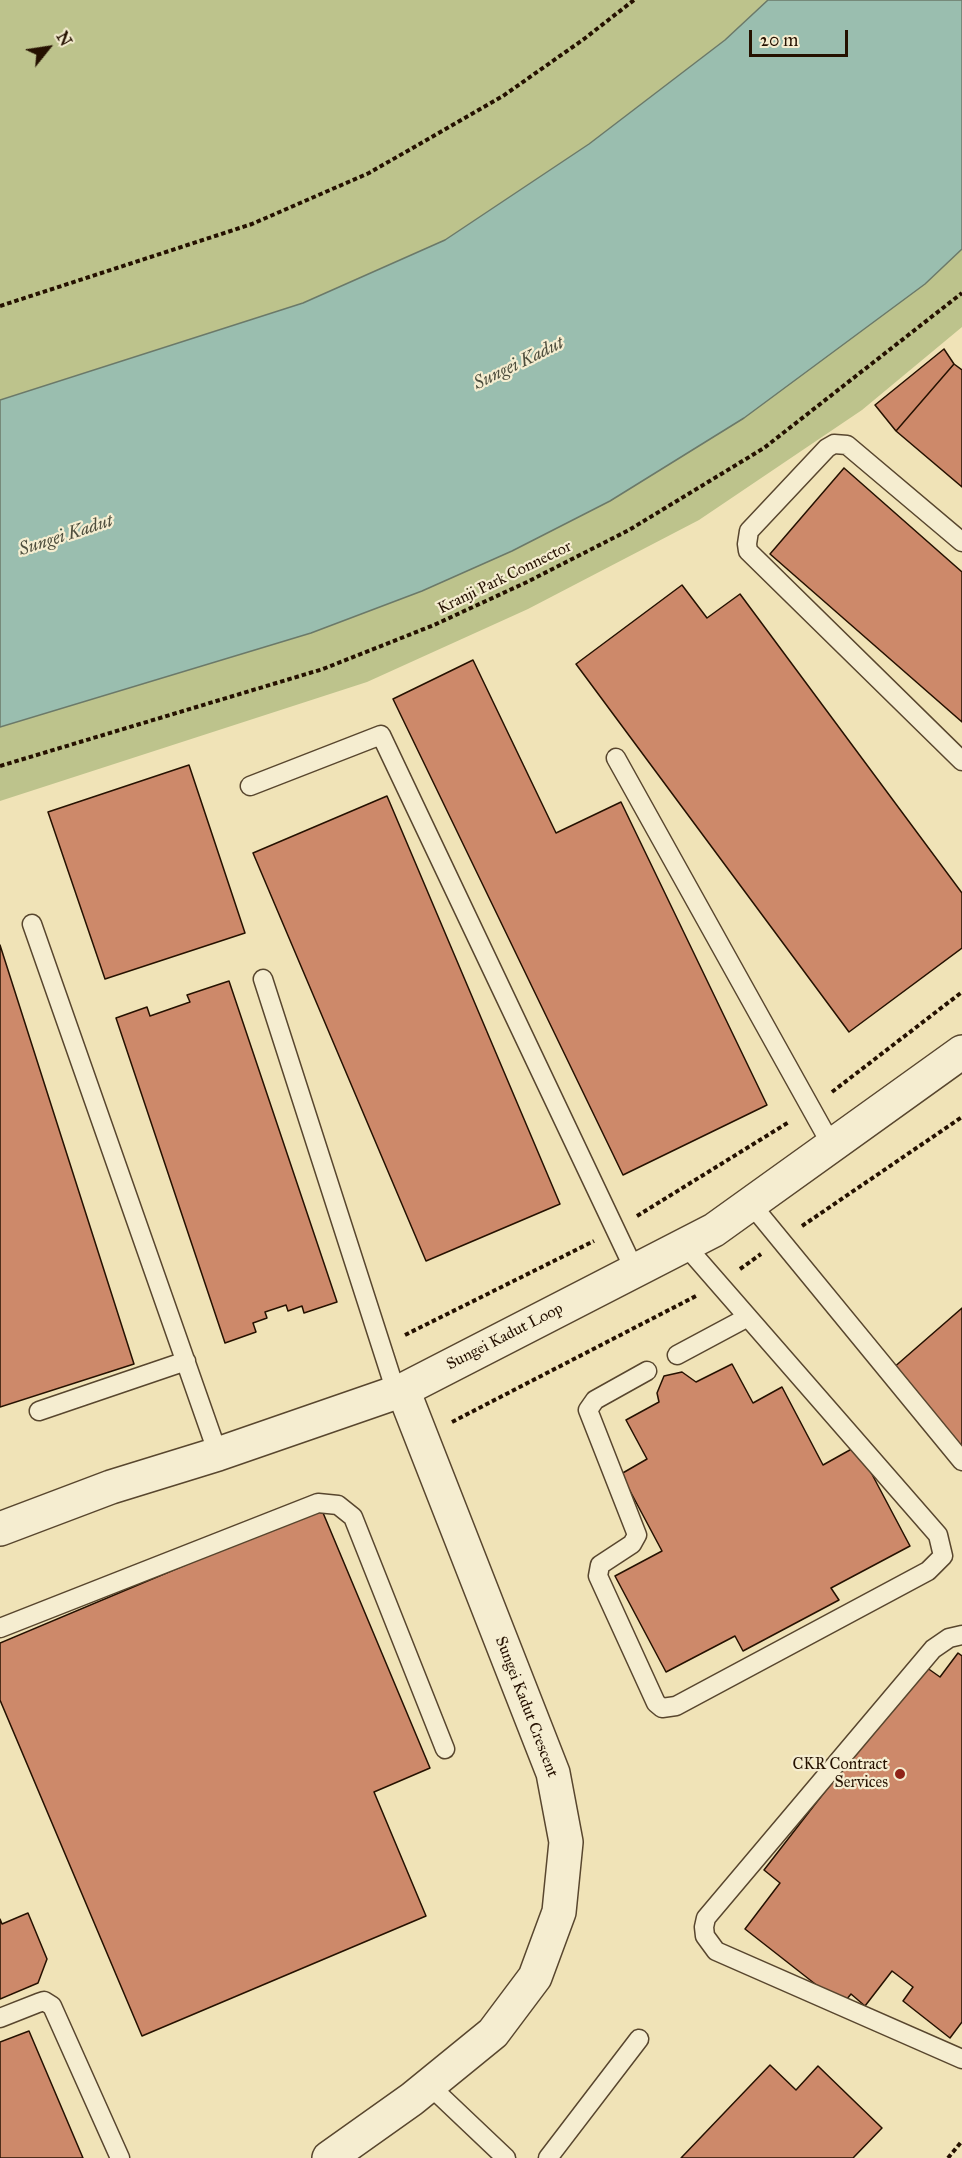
<!DOCTYPE html>
<html>
<head>
<meta charset="utf-8">
<style>
	body { margin:0 }
	#map { position:relative; width:962px; height:2158px; overflow:hidden; background:#f0e3b7; font-family:"IM FELL Great Primer",serif }
	canvas { display:block }
	.north { position:absolute; left:18px; top:18px; width:60px; height:60px; -webkit-text-stroke:4px #f5edd0; paint-order:stroke; rotate:60deg; font-size:16px; font-weight:700; line-height:24px; text-align:center; color:#251100 }
	.north::after { content:''; display:block; margin:auto; width:21px; height:27px; background:#251100; clip-path:polygon(50% 0,100% 100%,50% 72%,0 100%) }
	.scale { position:absolute; left:749px; top:30px; width:99px; height:27px; box-sizing:border-box; border:3px solid #251100; border-top:0; padding-left:8px; font-size:18px; line-height:21px; white-space:nowrap; color:#251100; -webkit-text-stroke:4px #f5edd0; paint-order:stroke }
</style>
</head>
<body>
<div id="map">
<canvas width="962" height="2158"></canvas>
<div class="north">N</div>
<div class="scale">20 m</div>
</div>
<script>
const context = document.querySelector('canvas').getContext('2d');
context.lineJoin = 'round';
function fillPath(path, color) { context.fillStyle = color; context.fill(path, 'evenodd'); }
const poly = rows => new Path2D(rows.map(r => 'M' + r).join(''));
function strokePath(path, color, width, dash) { context.strokeStyle = color; context.lineWidth = width; context.lineCap = dash ? 'butt' : 'round'; context.setLineDash(dash || []); context.stroke(path); }
function drawText(font, color, halo, rows, align = 'center') {
  context.font = font + ' "IM FELL Great Primer",serif'; context.lineWidth = 4.5; context.setLineDash([]); context.textBaseline = 'middle'; context.strokeStyle = halo; context.fillStyle = color; for (const [text, x, y, turn = 0] of rows) {
    context.save(); context.translate(x, y); context.rotate((+turn || 0) * Math.PI / 180); context.textAlign = isNaN(turn) ? turn : align; if (halo) context.strokeText(text, 0, 0); context.fillText(text, 0, 0); context.restore();
  }
}
const green = poly([
	[0,0,768,0,725,40,589,144,445,240,303,303,0,400],
	[962,249,962,327,862,410,699,520,528,609,367,682,0,801,0,727,311,633,422,591,512,551,610,501,925,284]
]);
const water = poly([
	[768,0,962,0,962,249,925,284,744,418,610,501,512,551,422,591,311,633,0,727,0,400,303,303,445,240,589,144,725,40,768,0]
]);
const building = poly([
	[944,349,954,364,896,431,875,405,944,349],
	[954,364,962,370,962,487,896,431,954,364],
	[844,468,962,572,962,722,770,554,844,468],
	[682,585,707,618,740,594,962,893,962,948,849,1032,576,664,682,585],
	[473,660,556,833,621,802,767,1105,623,1175,393,699,473,660],
	[189,765,245,933,105,979,48,812,189,765],
	[387,796,560,1204,426,1261,253,853,387,796],
	[0,945,134,1364,0,1407,0,945],
	[229,981,337,1302,304,1313,302,1306,288,1311,286,1305,265,1312,267,1318,253,1323,256,1332,225,1343,116,1018,147,1007,150,1016,190,1002,187,995,229,981],
	[962,1308,962,1450,892,1369,962,1308],
	[732,1364,753,1403,782,1387,823,1465,857,1446,910,1546,831,1588,839,1600,743,1651,735,1636,666,1672,615,1576,662,1551,621,1474,647,1459,626,1420,659,1402,657,1393,664,1376,682,1372,696,1382,732,1364],
	[321,1508,430,1768,374,1792,426,1916,142,2036,0,1700,0,1643,321,1508],
	[958,1653,962,1656,962,2022,950,2038,903,2001,913,1987,892,1971,865,2006,851,1994,842,2005,745,1929,780,1883,764,1870,923,1665,940,1677,958,1653],
	[28,1913,47,1959,38,1983,0,1999,0,1919,2,1924,28,1913],
	[29,2031,83,2158,0,2158,0,2042,29,2031],
	[770,2065,796,2090,818,2066,882,2128,853,2158,681,2158,770,2065]
]);
const path = poly([
	[0,306,252,224,369,173,503,96,584,39,634,0],
	[0,766,323,669,434,625,527,582,629,530,764,448,962,293],
	[832,1092,962,992],
	[637,1216,789,1122],
	[802,1226,962,1117],
	[740,1269,761,1254],
	[405,1335,594,1241],
	[452,1422,696,1296],
	[948,2158,962,2141]
]);
const service = poly([
	[962,542,847,445,834,444,827,448,749,531,747,544,748,551,962,761],
	[616,758,832,1146],
	[250,786,381,735,635,1271],
	[32,924,218,1454],
	[263,979,396,1392],
	[751,1204,962,1461],
	[677,1355,748,1317],
	[647,1371,595,1400,588,1410,637,1535,632,1544,600,1565,598,1576,656,1703,662,1708,676,1706,928,1571,943,1556,938,1535,685,1245],
	[39,1411,186,1361],
	[0,1628,318,1503,338,1505,353,1517,445,1749],
	[962,1635,949,1638,933,1649,706,1918,704,1927,705,1936,716,1951,962,2059],
	[0,2018,38,2003,44,2001,52,2006,120,2158],
	[429,2085,506,2158],
	[548,2158,639,2039]
]);
const minor = poly([
	[0,1529,111,1487,218,1454,403,1390,714,1230,962,1052],
	[329,2158,412,2099,493,2033,535,1977,559,1912,566,1842,553,1773,403,1390]
]);
const markers = [
	[900,1774,6,"#8f2418"]
];
const streetNames = [
	["Kranji Park Connector",505,578,-26],
	["Sungei Kadut Loop",505,1337,-27],
	["Sungei Kadut Crescent",526,1707,69]
];
const poiNames = [
	["CKR Contract",888,1765],
	["Services",888,1783]
];
const waterNames = [
	["Sungei Kadut",519,364,-26],
	["Sungei Kadut",66,536,-18]
];
fillPath(green, '#bdc38c');
fillPath(water, '#9abeaf');
strokePath(water, '#6b7969', 1.5);
fillPath(building, '#cd896a');
strokePath(building, '#251100', 1.5);
strokePath(service, '#58462e', 21);
strokePath(minor, '#58462e', 36);
strokePath(path, '#251100', 4, [4.5, 3]);
strokePath(service, '#f5edd0', 18);
strokePath(minor, '#f5edd0', 33);
for (const [x, y, r, color] of markers) { const dot = new Path2D(); dot.arc(x, y, r, 0, 2 * Math.PI); context.fillStyle = color; context.fill(dot); strokePath(dot, '#f5edd0', 2); }
drawText('16px', '#251100', '#f5edd0', streetNames);
drawText('16px', '#251100', '#f5edd0', poiNames, 'right');
drawText('italic 18px', '#4e4e3d', '#f5edd0', waterNames);
</script>
</body>
</html>
